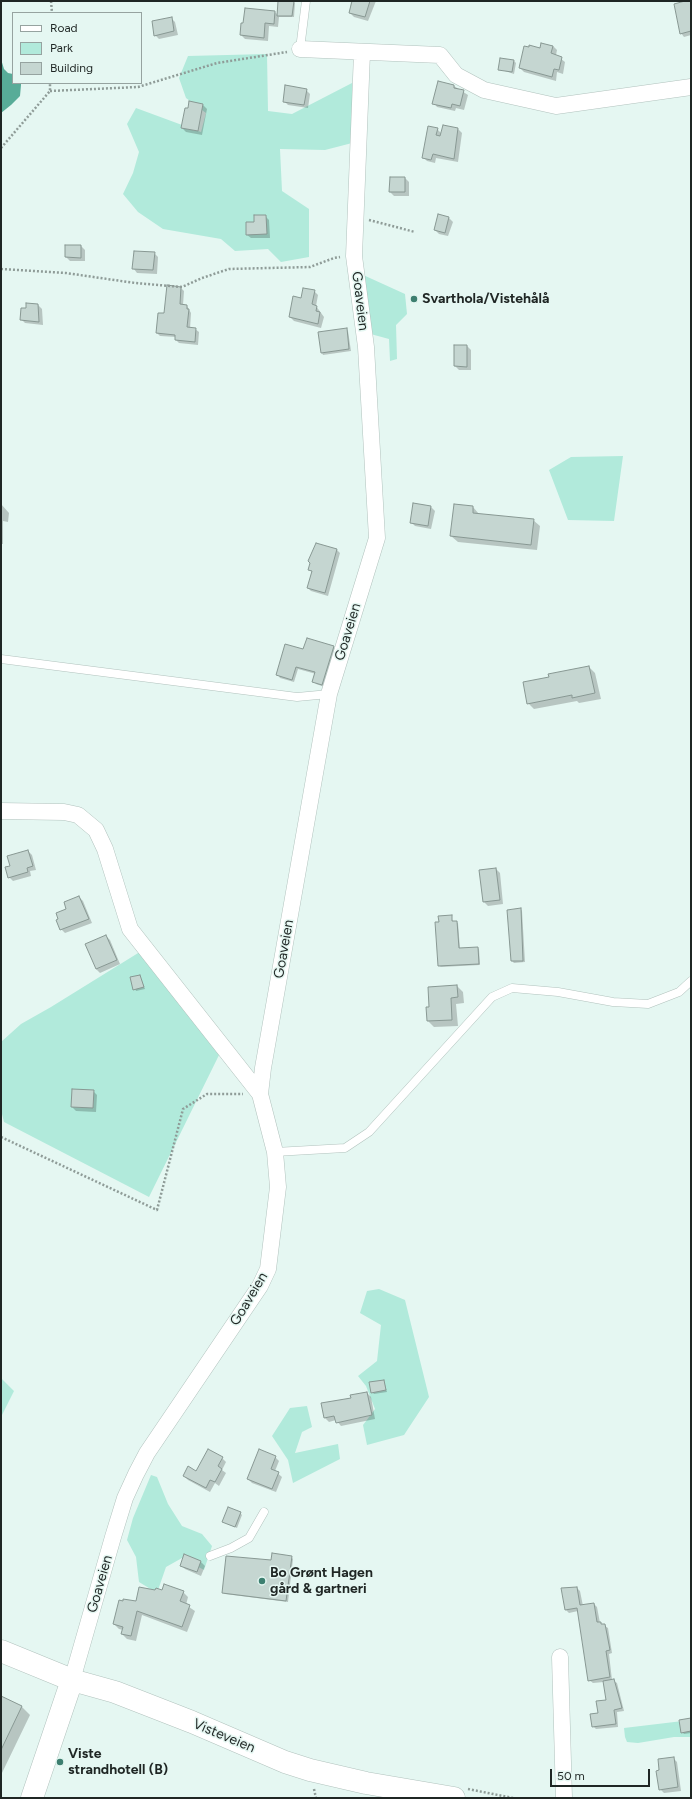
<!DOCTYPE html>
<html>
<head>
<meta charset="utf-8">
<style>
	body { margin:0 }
	#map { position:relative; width:692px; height:1799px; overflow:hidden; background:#e5f7f2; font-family:Figtree,sans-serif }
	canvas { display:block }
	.frame { position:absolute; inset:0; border:2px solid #1f2624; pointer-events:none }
	.legend { position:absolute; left:12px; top:12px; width:130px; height:72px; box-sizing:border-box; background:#e5f7f2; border:1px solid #96a3a0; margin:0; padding:5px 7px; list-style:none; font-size:12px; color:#1f2624 }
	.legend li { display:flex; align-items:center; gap:8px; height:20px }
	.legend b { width:20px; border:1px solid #96a3a0 }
	.scale { position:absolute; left:550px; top:1769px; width:100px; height:18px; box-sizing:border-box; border:2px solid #1f2624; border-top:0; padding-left:5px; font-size:12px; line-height:14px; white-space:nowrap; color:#1f2624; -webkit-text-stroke:3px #e5f7f2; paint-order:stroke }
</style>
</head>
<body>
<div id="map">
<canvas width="692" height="1799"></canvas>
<div class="frame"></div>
<ul class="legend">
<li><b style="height:5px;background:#fff"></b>Road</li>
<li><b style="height:11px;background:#b1eadb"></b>Park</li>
<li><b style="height:11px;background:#c5d6d1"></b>Building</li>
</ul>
<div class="scale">50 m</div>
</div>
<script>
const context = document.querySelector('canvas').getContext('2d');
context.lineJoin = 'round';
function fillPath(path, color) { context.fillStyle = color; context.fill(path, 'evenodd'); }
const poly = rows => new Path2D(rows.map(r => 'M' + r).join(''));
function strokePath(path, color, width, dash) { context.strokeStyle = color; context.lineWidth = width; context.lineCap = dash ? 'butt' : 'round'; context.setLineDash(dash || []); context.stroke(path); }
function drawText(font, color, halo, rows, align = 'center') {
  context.font = font + ' Figtree,sans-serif'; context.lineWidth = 3; context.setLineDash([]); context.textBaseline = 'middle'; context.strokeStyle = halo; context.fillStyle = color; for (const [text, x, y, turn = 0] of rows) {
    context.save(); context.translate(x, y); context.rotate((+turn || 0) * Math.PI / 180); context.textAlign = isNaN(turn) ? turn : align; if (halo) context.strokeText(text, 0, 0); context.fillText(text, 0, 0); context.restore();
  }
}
const green = poly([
	[267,54,268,111,292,114,352,83,356,142,325,150,280,149,282,191,309,209,309,257,281,262,268,249,235,251,221,239,163,229,138,212,123,194,133,173,139,152,127,124,136,108,201,132,206,113,186,98,179,78,188,56],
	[361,274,405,294,407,314,396,325,397,359,390,361,389,339,367,333],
	[623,456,614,521,568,520,549,470,571,457],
	[143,950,222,1049,149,1197,4,1122,1,1110,1,1042,21,1024,51,1007],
	[379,1289,405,1300,429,1397,404,1435,367,1445,363,1425,375,1409,366,1386,358,1376,377,1361,381,1325,360,1313,367,1291],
	[1,1378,14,1391,1,1417],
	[307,1406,312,1427,302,1432,295,1453,338,1444,340,1459,293,1483,288,1460,272,1436,290,1408],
	[151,1475,157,1477,168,1504,182,1526,202,1534,212,1546,204,1570,182,1558,166,1567,157,1593,139,1582,136,1557,127,1540,133,1518],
	[691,1720,691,1737,674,1737,638,1743,627,1742,625,1737,624,1728]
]);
const water = poly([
	[1,59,4,69,8,73,13,74,13,83,21,83,21,85,20,96,11,105,1,113]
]);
const shadow = poly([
	[279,1,293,1,295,3,294,17,279,17,278,27,269,26,268,41,245,39,241,35,244,24,246,9,275,12,278,15],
	[351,1,376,1,368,21,354,17,350,13],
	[690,1,691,35,684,37,681,33],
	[171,18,175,22,178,35,159,39,155,35],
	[553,46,557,50,556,55,565,62,563,74,557,72,556,81,524,72,520,68,541,49],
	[514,61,516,63,514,74,499,69],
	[454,86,468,95,464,110,456,108,455,111,437,107,434,103],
	[306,90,310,94,308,108,288,105,284,101],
	[203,105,207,109,202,135,186,132,182,128],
	[437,129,442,134,458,129,462,133,458,162,436,158,435,163,427,161,423,157],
	[405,178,409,182,409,196,394,196,390,192],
	[439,215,449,218,453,222,448,236,439,234,435,230],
	[265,216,269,220,270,238,251,238,247,235],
	[81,246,85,250,85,261,70,261,66,257],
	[154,253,158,257,157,274,137,273,134,269],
	[181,288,184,291,183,305,187,306,191,313,190,329,195,329,199,332,198,345,179,343,176,340,176,337,160,336,157,333,165,315],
	[314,291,318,295,316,306,324,317,321,328,294,321,290,317,302,299],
	[38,305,42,309,43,325,25,323,21,319,27,309],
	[346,329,348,331,351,351,323,355,322,353],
	[467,346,471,350,471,370,459,370,455,366],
	[1,504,9,513,8,522,3,521,3,544,1,544],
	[431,507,435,511,431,529,415,526,411,522],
	[473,507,479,514,533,520,540,526,537,550,458,542,451,536],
	[337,550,340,553,328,596,311,591,308,588,312,572,309,569],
	[333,647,336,650,325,687,316,684,314,681,316,674,298,669,294,682,280,678,278,675,304,650],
	[589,667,595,673,601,699,579,703,577,701,534,709,528,703,550,678],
	[28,851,32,855,36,870,30,871,31,876,13,881,9,877,11,866],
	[496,869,500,873,503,904,488,906,484,902],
	[79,897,83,901,92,923,65,933,61,929,68,909],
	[521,909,522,911,525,962,514,963,512,961,508,911],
	[451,916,453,922,458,923,460,949,478,948,479,949,480,965,441,967,439,966,440,923],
	[106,936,110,940,120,964,100,973,96,969],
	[140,976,145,989,136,991,131,978],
	[457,986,463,992,464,1003,456,1004,458,1026,434,1027,428,1021,430,1008],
	[93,1091,97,1095,96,1112,76,1111,72,1107],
	[384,1381,387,1392,374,1394,372,1392],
	[367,1393,371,1397,375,1419,341,1426,336,1420,329,1422,325,1418,352,1398],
	[275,1457,279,1461,275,1471,282,1477,276,1492,252,1483,248,1479],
	[222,1458,226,1462,222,1470,226,1473,219,1486,215,1483,210,1492,188,1480,184,1476,197,1472],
	[240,1513,242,1515,237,1528,223,1522],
	[291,1557,293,1559,288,1602,225,1594,223,1593,272,1561],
	[201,1562,205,1566,201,1576,185,1569,181,1565],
	[577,1588,580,1591,583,1606,594,1604,597,1607,600,1623,608,1628,612,1653,609,1654,612,1680,617,1683,624,1711,617,1712,618,1727,596,1729,593,1726,607,1700,604,1682,593,1683,589,1680,578,1611,569,1613,566,1610],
	[162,1591,183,1592,188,1597,186,1605,195,1611,187,1632,142,1615,136,1641,127,1639,122,1634,123,1630,119,1629,114,1624,137,1602],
	[1,1697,22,1707,30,1715,1,1775],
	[691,1719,691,1733,684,1734,682,1732],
	[673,1758,677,1762,681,1791,664,1793,660,1789,660,1771]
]);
const building = poly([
	[278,1,294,1,292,16,277,16,278,1],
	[352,1,370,1,365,17,349,13,352,1],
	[685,1,691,1,691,31,680,34,674,4,685,1],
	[245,8,275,11,274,24,265,23,264,38,240,35,241,23,243,23,245,8],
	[172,17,174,31,154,36,152,21,172,17],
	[541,43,553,46,551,53,562,57,559,70,554,69,552,77,519,68,524,46,529,47,529,45,540,48,541,43],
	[500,58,514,60,512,72,498,70,500,58],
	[438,81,454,85,454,88,464,90,460,106,452,104,451,108,432,104,438,81],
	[285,85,307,89,304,105,283,102,285,85],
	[189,101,203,104,198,131,181,128,185,108,188,108,189,101],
	[443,125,458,128,454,159,433,154,431,160,422,158,428,126,438,128,436,135,440,136,443,125],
	[390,177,405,177,405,192,389,192,390,177],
	[438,214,449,217,445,233,434,230,438,214],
	[254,215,266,215,267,234,246,235,246,222,254,222,254,215],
	[65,245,81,245,81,258,65,257,65,245],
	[134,251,155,252,153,270,132,269,134,251],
	[167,285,181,287,180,304,187,305,187,309,189,309,187,327,196,328,195,342,175,340,175,335,156,333,158,313,164,313,167,285],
	[303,288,315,290,312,304,317,306,316,311,320,312,318,324,289,317,293,296,301,298,303,288],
	[26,303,38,304,39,322,20,320,21,308,26,308,26,303],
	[347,328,349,349,321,353,318,332,347,328],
	[454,345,467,345,467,367,454,366,454,345],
	[413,503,431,506,428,526,410,523,413,503],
	[454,504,473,506,473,513,534,519,531,545,450,536,454,504],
	[316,543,337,549,325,593,307,588,312,571,308,570,310,563,308,561,316,543],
	[307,638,334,646,322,685,312,682,315,672,296,667,292,680,276,675,285,644,303,649,307,638],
	[589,666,595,693,572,698,572,695,527,704,523,682,549,677,548,674,589,666],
	[28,850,33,866,27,868,28,872,8,878,5,867,10,866,7,856,28,850],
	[496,868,500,900,483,902,479,870,496,868],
	[79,896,89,919,60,930,56,920,58,919,56,913,66,909,64,902,79,896],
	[521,908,523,961,511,961,507,910,521,908],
	[452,915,452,921,457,921,459,948,478,947,479,964,438,966,435,922,439,922,438,916,452,915],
	[106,935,117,960,96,969,85,944,106,935],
	[140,975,144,987,133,990,130,977,140,975],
	[457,985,458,997,451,998,452,1020,427,1021,426,1007,429,1007,428,987,457,985],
	[72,1089,94,1090,93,1108,71,1107,72,1089],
	[384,1380,386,1390,371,1393,369,1382,384,1380],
	[367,1392,372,1415,336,1423,334,1416,324,1418,321,1403,351,1398,350,1395,367,1392],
	[208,1449,223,1457,218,1466,222,1469,215,1482,210,1480,206,1488,183,1476,188,1466,196,1471,208,1449],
	[259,1449,276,1456,271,1469,279,1472,272,1489,247,1479,259,1449],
	[228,1507,241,1512,235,1527,222,1522,228,1507],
	[272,1553,292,1556,286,1601,222,1593,226,1556,271,1560,272,1553],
	[184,1554,201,1561,197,1572,180,1566,184,1554],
	[164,1584,184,1591,180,1601,190,1605,182,1627,137,1611,131,1636,121,1634,123,1627,113,1624,119,1600,123,1601,123,1599,136,1601,139,1587,155,1590,156,1588,162,1590,164,1584],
	[577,1587,580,1605,594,1603,597,1622,601,1622,601,1624,605,1624,610,1650,606,1651,610,1677,588,1681,577,1608,565,1610,561,1588,577,1587],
	[614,1679,622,1708,614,1710,616,1724,592,1727,590,1714,598,1713,596,1701,606,1700,603,1681,614,1679],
	[1,1696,22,1706,1,1750,1,1696],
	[691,1718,691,1731,681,1733,679,1720,691,1718],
	[674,1757,678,1787,659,1790,656,1771,659,1770,658,1759,674,1757]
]);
const path = poly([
	[51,1,52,13],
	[50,91,138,87,217,63,287,52],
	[1,148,50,91,50,83],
	[369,220,415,232],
	[1,269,66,273,135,283,182,287,202,278,229,269,310,267,334,258,340,257],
	[1,1137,157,1210,183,1109,207,1094,243,1094],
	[314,1789,316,1798],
	[468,1789,513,1798]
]);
const service = poly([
	[300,49,306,1],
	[1,659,297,697,329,694],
	[275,1152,345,1148,369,1132,492,997,512,988,558,992,613,1002,648,1004,679,992,691,981],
	[210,1556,231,1548,249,1538,264,1512]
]);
const minor = poly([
	[300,49,440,55,456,75,484,90,556,106,691,87],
	[1,811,64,812,78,815,96,830,105,849,130,929,260,1094],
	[560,1657,564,1798],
	[72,1680,113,1537,125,1498,136,1474,147,1453,260,1286,268,1269,278,1187,275,1152,260,1094,263,1068,329,694,377,538,366,347,354,256,362,53]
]);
const secondary = poly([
	[1,1651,72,1680,115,1692,192,1722,285,1762,310,1770,366,1783,454,1798],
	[32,1798,72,1680]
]);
const markers = [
	[414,299,4,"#3d7f70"],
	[262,1581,4,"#3d7f70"],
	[60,1762,4,"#3d7f70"]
];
const poiNames = [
	["Svarthola/Vistehålå",422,299],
	["Bo Grønt Hagen",270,1573],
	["gård & gartneri",270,1589],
	["Viste",68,1754],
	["strandhotell (B)",68,1770]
];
const streetNames = [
	["Goaveien",360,301,83],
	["Goaveien",348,632,-73],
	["Goaveien",284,949,-80],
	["Goaveien",249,1299,-59],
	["Goaveien",100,1584,-74],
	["Visteveien",224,1736,23]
];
fillPath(green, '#b1eadb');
fillPath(water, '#58ac98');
fillPath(shadow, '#0003');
fillPath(building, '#c5d6d1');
strokePath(building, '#889893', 1);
strokePath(service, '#b1c2bd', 9);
strokePath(minor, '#b1c2bd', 17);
strokePath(secondary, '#b1c2bd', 23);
strokePath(path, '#8f9c98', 2.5, [2, 2]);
strokePath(service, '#fff', 8);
strokePath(minor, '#fff', 16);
strokePath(secondary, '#fff', 22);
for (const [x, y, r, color] of markers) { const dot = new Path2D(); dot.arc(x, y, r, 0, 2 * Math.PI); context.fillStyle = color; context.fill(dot); strokePath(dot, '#e5f7f2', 1.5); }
drawText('bold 14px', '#1f2624', '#e5f7f2', poiNames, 'left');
drawText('14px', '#1f2624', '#e5f7f2', streetNames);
</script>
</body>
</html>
